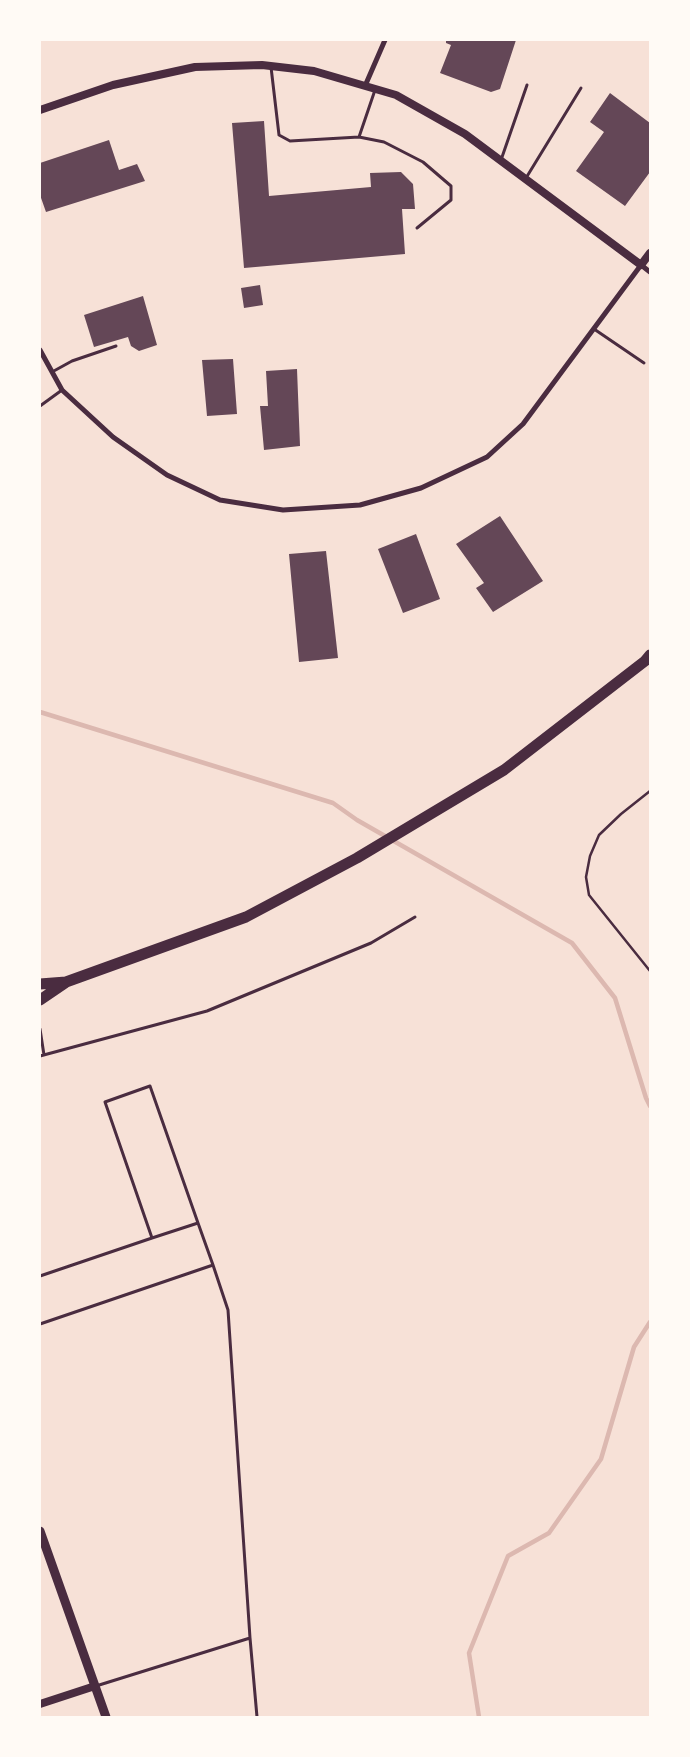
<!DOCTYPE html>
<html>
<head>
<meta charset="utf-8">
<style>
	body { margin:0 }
	#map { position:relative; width:690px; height:1757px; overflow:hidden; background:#f7e1d7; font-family:Barlow,sans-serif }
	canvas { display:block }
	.frame { position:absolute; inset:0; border:41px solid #fffaf5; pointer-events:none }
</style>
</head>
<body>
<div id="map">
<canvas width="690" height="1757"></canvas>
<div class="frame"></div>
</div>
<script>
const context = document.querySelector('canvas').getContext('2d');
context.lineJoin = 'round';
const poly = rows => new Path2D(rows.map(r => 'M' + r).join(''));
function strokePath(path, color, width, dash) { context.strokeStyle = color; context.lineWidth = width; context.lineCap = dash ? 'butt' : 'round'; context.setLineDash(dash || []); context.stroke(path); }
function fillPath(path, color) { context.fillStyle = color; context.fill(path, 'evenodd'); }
const stream = poly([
	[40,712,333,803,357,820,572,943,615,998,646,1098,650,1106],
	[479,1717,469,1653,508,1556,549,1533,601,1459,634,1347,650,1322]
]);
const building = poly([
	[446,40,516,40,500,89,491,92,440,73,451,45,446,43],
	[610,93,650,123,650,172,625,206,576,171,604,132,590,122],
	[264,121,269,196,371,187,370,173,401,172,413,184,415,209,402,209,405,254,244,268,232,123],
	[109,140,119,170,137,164,145,181,46,212,40,195,40,163],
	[260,285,263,305,244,308,241,288],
	[143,296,157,345,139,351,131,346,128,337,94,347,84,315],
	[233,359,237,414,207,416,202,360],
	[297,369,300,446,264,450,260,406,268,406,266,371],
	[500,516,543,581,493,612,476,588,484,583,456,544],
	[416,534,440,599,403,613,378,549],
	[326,551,338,658,299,662,289,554]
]);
const path = poly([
	[650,791,621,814,599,835,590,856,586,877,589,895,650,971]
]);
const service = poly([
	[271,67,279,135,290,141,359,137,384,142,423,162,451,186,451,200,417,228],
	[359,137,375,90],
	[501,160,527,85],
	[526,178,581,88],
	[594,329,644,363],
	[52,372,72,361,116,346],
	[40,406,62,390],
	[40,1029,44,1055],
	[40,1056,207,1011,371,943,415,917],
	[40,1276,152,1238],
	[40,1324,213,1265],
	[250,1638,257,1717],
	[96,1686,250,1638,228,1310,213,1265,198,1223,150,1086,105,1102,152,1238,198,1223]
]);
const minor = poly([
	[365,86,385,40],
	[40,350,62,390,113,437,167,475,220,500,283,510,360,505,421,488,487,457,523,424,641,265,650,272]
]);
const tertiary = poly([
	[40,110,113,85,195,67,262,65,314,71,396,95,465,134,641,265,650,253],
	[40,1704,95,1686]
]);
const secondary = poly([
	[40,1531,106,1717]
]);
const trunk = poly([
	[40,984,66,982,246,917,357,858,504,770,645,661,650,655],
	[40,1000,65,983]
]);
strokePath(stream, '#dcb8b0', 4.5);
fillPath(building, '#644757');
strokePath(path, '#4a2c40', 2.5);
strokePath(service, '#4a2c40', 3);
strokePath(minor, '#4a2c40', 5);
strokePath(tertiary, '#4a2c40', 8);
strokePath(secondary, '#4a2c40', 9);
strokePath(trunk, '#4a2c40', 11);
</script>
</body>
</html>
